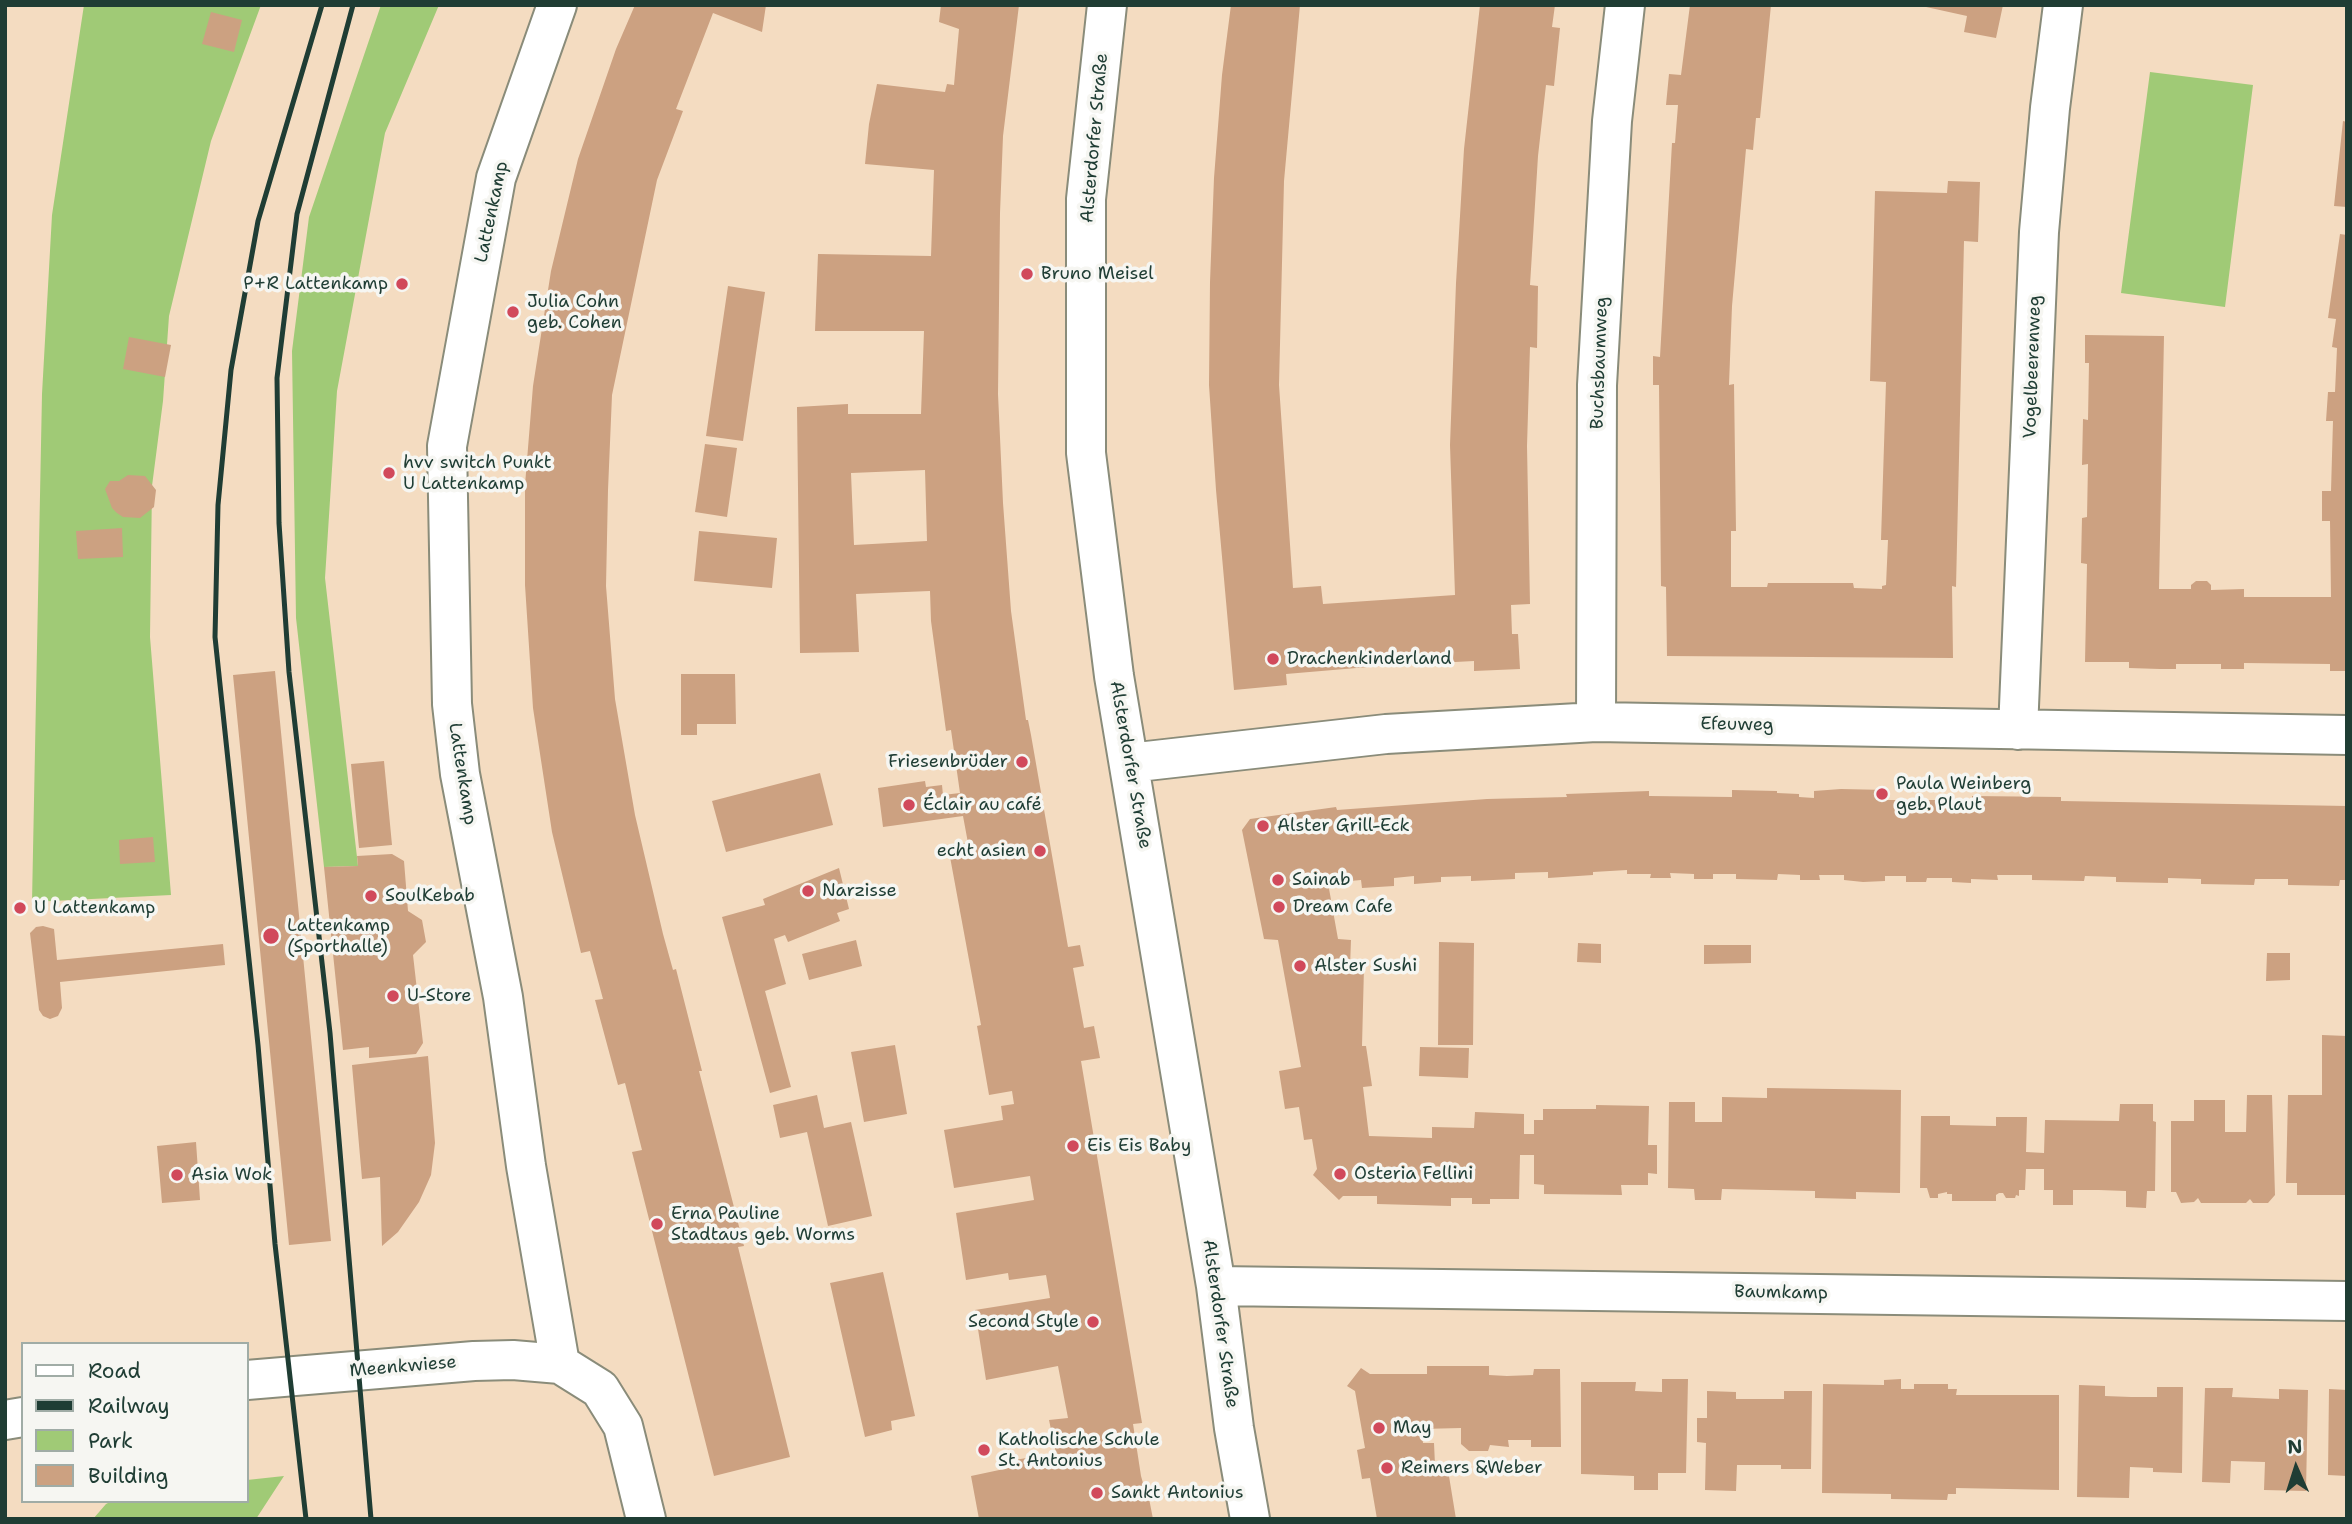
<!DOCTYPE html>
<html>
<head>
<meta charset="utf-8">
<style>
	body { margin:0 }
	#map { position:relative; width:2352px; height:1524px; overflow:hidden; background:#f4dcc1; font-family:"Shantell Sans",sans-serif }
	canvas { display:block }
	.frame { position:absolute; inset:0; border:7px solid #1f3d34; pointer-events:none }
	.legend { position:absolute; left:21px; top:1342px; width:228px; height:161px; box-sizing:border-box; background:#f6f6f2; border:2px solid #a0aca6; margin:0; padding:9px 12px; list-style:none; font-size:21px; color:#1f3d34 }
	.legend li { display:flex; align-items:center; gap:14px; height:35px }
	.legend b { width:35px; border:2px solid #a0aca6 }
	.north { position:absolute; left:2261px; top:1433px; width:70px; height:70px; -webkit-text-stroke:5px #f6f6f2; paint-order:stroke; rotate:357deg; font-size:19px; font-weight:700; line-height:28px; text-align:center; color:#1f3d34 }
	.north::after { content:''; display:block; margin:auto; width:24px; height:32px; background:#1f3d34; clip-path:polygon(50% 0,100% 100%,50% 72%,0 100%) }
</style>
</head>
<body>
<div id="map">
<canvas width="2352" height="1524"></canvas>
<div class="frame"></div>
<ul class="legend">
<li><b style="height:9px;background:#fff"></b>Road</li>
<li><b style="height:9px;background:#1f3d34"></b>Railway</li>
<li><b style="height:19px;background:#a0ca76"></b>Park</li>
<li><b style="height:19px;background:#cca181"></b>Building</li>
</ul>
<div class="north">N</div>
</div>
<script>
const context = document.querySelector('canvas').getContext('2d');
context.lineJoin = 'round';
function fillPath(path, color) { context.fillStyle = color; context.fill(path, 'evenodd'); }
const poly = rows => new Path2D(rows.map(r => 'M' + r).join(''));
function strokePath(path, color, width, dash) { context.strokeStyle = color; context.lineWidth = width; context.lineCap = dash ? 'butt' : 'round'; context.setLineDash(dash || []); context.stroke(path); }
function drawText(font, color, halo, rows, align = 'center') {
  context.font = font + ' "Shantell Sans",sans-serif'; context.lineWidth = 7; context.setLineDash([]); context.textBaseline = 'middle'; context.strokeStyle = halo; context.fillStyle = color; for (const [text, x, y, turn = 0] of rows) {
    context.save(); context.translate(x, y); context.rotate((+turn || 0) * Math.PI / 180); context.textAlign = isNaN(turn) ? turn : align; if (halo) context.strokeText(text, 0, 0); context.fillText(text, 0, 0); context.restore();
  }
}
const green = poly([
	[84,5,261,5,211,141,169,316,163,401,152,486,150,637,171,895,32,902,42,394,52,215],
	[381,5,439,5,385,133,337,391,325,578,358,866,324,867,296,618,292,351,309,217],
	[2150,72,2253,85,2225,307,2121,293],
	[284,1476,256,1519,93,1519,106,1504,112,1501,247,1501,247,1480]
]);
const building = poly([
	[635,5,766,5,762,32,713,13,676,109,683,111,657,180,612,395,608,490,606,586,615,699,635,815,663,934,673,970,676,969,702,1071,699,1071,744,1246,738,1247,790,1457,714,1476,632,1152,642,1150,625,1083,618,1085,595,1000,603,999,590,951,581,953,552,832,533,708,525,585,525,485,533,386,551,271,578,159,616,49],
	[941,5,1019,5,1003,136,1000,213,998,394,1003,503,1011,611,1026,720,1028,720,1031,735,1068,947,1080,945,1084,966,1073,968,1084,1028,1094,1026,1100,1058,1081,1061,1142,1423,1133,1424,1141,1476,1143,1483,1146,1483,1153,1519,979,1519,971,1476,1004,1469,1003,1462,1056,1453,1049,1420,1068,1418,1058,1366,986,1380,975,1310,1050,1298,1046,1275,1009,1280,1008,1273,966,1280,956,1213,1034,1200,1030,1176,954,1188,944,1130,1003,1120,1001,1106,1014,1104,1012,1091,989,1095,977,1026,981,1025,948,846,968,843,963,816,883,827,878,788,925,781,926,787,942,785,943,795,960,793,951,730,946,731,931,621,930,591,856,594,859,652,800,653,797,407,848,404,848,414,921,414,924,331,815,331,818,254,931,256,934,170,865,164,869,124,877,84,945,92,947,84,954,85,959,29,939,22],
	[925,470,927,541,854,545,851,473],
	[1231,5,1300,5,1284,181,1279,385,1293,588,1321,586,1323,604,1455,595,1450,445,1456,283,1464,149,1480,5,1555,5,1552,27,1560,28,1554,86,1546,85,1538,156,1530,285,1538,286,1537,348,1530,347,1527,446,1530,604,1511,605,1512,634,1518,634,1520,669,1474,671,1474,661,1380,666,1286,674,1287,685,1234,690,1216,490,1209,385,1210,282,1214,178,1222,75],
	[1690,5,1771,5,1760,118,1756,118,1753,150,1746,149,1732,306,1729,385,1734,384,1736,531,1731,531,1731,587,1767,587,1768,583,1853,583,1854,588,1882,589,1882,586,1886,585,1888,540,1881,540,1886,382,1870,381,1875,191,1947,193,1948,181,1980,182,1978,242,1964,241,1956,587,1952,586,1953,658,1667,656,1666,587,1661,586,1659,385,1653,385,1653,356,1660,357,1672,143,1675,143,1678,105,1666,105,1669,74,1681,75],
	[1917,5,2003,5,1996,38,1964,32,1967,16],
	[211,12,242,20,234,52,202,44],
	[2343,121,2347,122,2347,207,2334,206],
	[2340,234,2347,235,2347,671,2330,671,2330,664,2244,663,2244,669,2221,669,2221,664,2176,664,2176,669,2160,669,2129,668,2129,662,2085,662,2087,564,2081,563,2082,518,2087,517,2088,464,2082,465,2083,419,2088,420,2089,363,2085,363,2085,335,2164,336,2159,589,2191,589,2191,585,2196,581,2207,581,2211,585,2211,590,2244,589,2244,597,2331,597,2330,521,2322,521,2322,491,2331,491,2333,421,2326,421,2328,392,2335,392,2337,348,2332,347,2336,319,2328,318],
	[728,286,765,292,743,441,706,436],
	[129,337,171,345,165,377,123,369],
	[705,444,737,448,727,517,695,512],
	[128,475,145,476,156,490,154,507,140,518,123,517,117,513,112,508,105,489,110,481,119,481],
	[122,528,123,557,78,559,76,531],
	[699,531,777,538,772,588,694,581],
	[275,671,331,1241,289,1245,233,675],
	[681,674,735,674,736,724,697,724,697,735,681,735],
	[384,761,392,845,359,848,351,764],
	[820,773,833,825,726,852,712,801],
	[1841,789,1887,790,1887,800,1972,800,1972,796,2061,797,2061,801,2347,806,2347,880,2340,880,2339,886,2288,885,2288,879,2255,879,2254,885,2201,884,2201,879,2168,878,2168,883,2116,882,2116,877,2085,876,2084,881,2032,880,2032,875,1997,875,1998,880,1971,879,1971,883,1952,882,1952,878,1927,878,1926,882,1906,882,1906,876,1885,876,1885,881,1863,882,1844,880,1844,875,1819,875,1820,880,1800,880,1800,875,1778,874,1777,880,1736,879,1736,874,1713,874,1713,879,1694,879,1694,874,1670,873,1671,878,1650,878,1651,874,1627,874,1627,870,1593,872,1593,875,1548,878,1548,872,1515,873,1515,879,1471,881,1471,876,1441,877,1441,882,1414,884,1414,876,1394,878,1394,886,1362,888,1361,880,1328,883,1338,939,1351,940,1350,967,1364,967,1362,1046,1366,1046,1372,1086,1363,1087,1369,1136,1432,1138,1432,1127,1474,1128,1475,1112,1524,1114,1524,1134,1534,1134,1534,1120,1543,1120,1543,1109,1596,1109,1596,1105,1649,1106,1648,1145,1657,1145,1657,1174,1648,1173,1648,1185,1621,1185,1622,1195,1544,1194,1544,1185,1534,1184,1534,1155,1520,1155,1519,1199,1490,1199,1490,1204,1472,1204,1472,1198,1451,1198,1451,1206,1377,1204,1377,1196,1343,1196,1339,1200,1313,1175,1317,1169,1312,1139,1304,1140,1299,1107,1285,1109,1279,1071,1301,1067,1278,940,1264,939,1242,830,1250,819,1336,807,1337,810,1487,799,1567,797,1566,794,1649,791,1649,796,1732,797,1732,790,1777,791,1777,793,1799,794,1799,797,1814,798,1814,791],
	[153,837,155,862,120,864,119,840],
	[392,854,404,861,408,911,422,920,426,942,413,955,423,1043,416,1054,369,1058,369,1047,343,1050,324,867,358,866,357,856],
	[839,868,849,909,837,913,840,921,788,942,785,935,774,939,786,984,765,991,791,1087,770,1093,722,917,765,905,763,899],
	[43,926,54,929,57,960,223,944,225,965,60,982,62,1008,58,1016,50,1019,43,1016,39,1010,30,933,36,927],
	[856,940,862,966,809,980,802,954],
	[1439,942,1474,943,1473,1045,1438,1045],
	[1578,943,1601,944,1601,963,1577,962],
	[1704,945,1751,945,1751,963,1704,964],
	[2267,953,2290,953,2290,980,2266,981],
	[2322,1035,2347,1036,2347,1195,2297,1195,2297,1183,2286,1183,2288,1095,2322,1095],
	[895,1045,907,1114,864,1122,851,1052],
	[1420,1047,1469,1048,1468,1078,1419,1076],
	[428,1056,435,1143,431,1175,419,1202,398,1232,382,1246,380,1177,362,1179,352,1065],
	[1767,1088,1901,1090,1900,1193,1856,1192,1856,1199,1815,1198,1815,1191,1722,1189,1721,1200,1695,1200,1694,1189,1668,1188,1669,1102,1695,1102,1695,1122,1722,1122,1722,1097,1767,1098],
	[817,1095,824,1128,851,1122,872,1216,828,1226,807,1132,780,1138,773,1105],
	[2247,1095,2272,1095,2275,1195,2268,1203,2253,1203,2250,1199,2246,1203,2201,1203,2198,1198,2194,1202,2181,1203,2176,1192,2171,1192,2171,1121,2194,1121,2194,1100,2225,1100,2225,1132,2246,1132],
	[2120,1104,2153,1104,2153,1121,2156,1122,2155,1191,2147,1191,2146,1208,2126,1207,2126,1191,2099,1190,2073,1190,2073,1205,2053,1205,2053,1190,2044,1190,2044,1169,2026,1169,2025,1190,2019,1190,2019,1196,2016,1195,2015,1198,2006,1198,2003,1193,1999,1193,1996,1195,1996,1201,1952,1201,1952,1194,1947,1194,1947,1192,1938,1194,1938,1198,1930,1198,1927,1188,1920,1188,1921,1116,1950,1116,1950,1125,1996,1126,1996,1117,2027,1117,2026,1152,2044,1153,2045,1120,2119,1121],
	[196,1142,200,1200,162,1203,157,1146],
	[883,1272,915,1416,891,1421,892,1430,865,1437,830,1283],
	[1427,1366,1489,1366,1489,1375,1507,1376,1533,1375,1534,1369,1560,1369,1561,1447,1531,1447,1531,1440,1508,1440,1509,1447,1490,1445,1488,1451,1469,1451,1461,1444,1461,1428,1421,1429,1423,1443,1434,1443,1435,1465,1448,1470,1456,1519,1377,1519,1370,1478,1362,1479,1357,1450,1365,1448,1355,1391,1347,1386,1361,1368,1370,1374,1427,1374],
	[1662,1379,1688,1379,1686,1473,1658,1473,1658,1490,1634,1490,1634,1476,1581,1474,1581,1382,1636,1382,1635,1391,1662,1392],
	[1901,1379,1901,1389,1914,1389,1914,1384,1948,1384,1948,1389,1957,1389,1956,1395,2059,1395,2059,1490,1956,1488,1956,1494,1948,1494,1947,1500,1891,1499,1891,1494,1822,1493,1823,1384,1884,1385,1884,1380],
	[2079,1385,2105,1386,2105,1396,2131,1397,2157,1397,2157,1387,2183,1387,2182,1473,2153,1472,2153,1468,2130,1467,2129,1498,2077,1497],
	[2205,1388,2233,1388,2232,1397,2279,1399,2279,1389,2308,1390,2306,1491,2264,1490,2265,1462,2231,1461,2230,1483,2202,1482],
	[2329,1389,2347,1390,2347,1476,2328,1475],
	[1707,1391,1736,1392,1736,1399,1784,1399,1784,1391,1812,1391,1811,1469,1781,1469,1781,1465,1737,1465,1736,1491,1705,1490,1706,1443,1697,1442,1697,1418,1707,1418]
]);
const minor = poly([
	[557,5,496,178,447,446,452,704,460,774,503,997,526,1166,560,1364],
	[1107,5,1086,199,1086,453,1114,676,1216,1286,1234,1428,1250,1519],
	[1596,722,1597,385,1612,121,1625,5],
	[2018,730,2039,232,2050,108,2063,5],
	[1129,763,1386,734,1596,722,2347,735],
	[1216,1286,2347,1301],
	[247,1380,474,1361,513,1360,560,1364,600,1389,623,1426,646,1519],
	[5,1420,23,1417]
]);
const rail = poly([
	[353,5,297,214,277,378,279,523,289,672,330,1033,371,1519],
	[306,1519,275,1244,258,1045,215,637,218,505,231,370,258,221,322,5]
]);
const markers = [
	[1027,274,7,"#d1495b"],
	[402,284,7,"#d1495b"],
	[513,312,7,"#d1495b"],
	[389,473,7,"#d1495b"],
	[1273,659,7,"#d1495b"],
	[1022,762,7,"#d1495b"],
	[1882,794,7,"#d1495b"],
	[909,805,7,"#d1495b"],
	[1263,826,7,"#d1495b"],
	[1040,851,7,"#d1495b"],
	[1278,880,7,"#d1495b"],
	[808,891,7,"#d1495b"],
	[371,896,7,"#d1495b"],
	[1279,907,7,"#d1495b"],
	[20,908,7,"#d1495b"],
	[271,936,9,"#d1495b"],
	[1300,966,7,"#d1495b"],
	[393,996,7,"#d1495b"],
	[1073,1146,7,"#d1495b"],
	[1340,1174,7,"#d1495b"],
	[177,1175,7,"#d1495b"],
	[657,1224,7,"#d1495b"],
	[1093,1322,7,"#d1495b"],
	[1379,1428,7,"#d1495b"],
	[984,1450,7,"#d1495b"],
	[1387,1468,7,"#d1495b"],
	[1097,1493,7,"#d1495b"]
];
const streetNames = [
	["Alsterdorfer Straße",1095,138,-85],
	["Lattenkamp",492,212,-78],
	["Buchsbaumweg",1600,363,-88],
	["Vogelbeerenweg",2033,367,-88],
	["Efeuweg",1737,725,1],
	["Alsterdorfer Straße",1130,765,80],
	["Lattenkamp",462,774,81],
	["Baumkamp",1781,1293,1],
	["Alsterdorfer Straße",1220,1324,82],
	["Meenkwiese",403,1367,-5]
];
const poiNames = [
	["Bruno Meisel",1041,274],
	["P+R Lattenkamp",388,284,"right"],
	["Julia Cohn",527,302],
	["geb. Cohen",527,323],
	["hvv switch Punkt",403,463],
	["U Lattenkamp",403,484],
	["Drachenkinderland",1287,659],
	["Friesenbrüder",1008,762,"right"],
	["Paula Weinberg",1896,784],
	["geb. Plaut",1896,805],
	["Éclair au café",923,805],
	["Alster Grill-Eck",1277,826],
	["echt asien",1026,851,"right"],
	["Sainab",1292,880],
	["Narzisse",822,891],
	["SoulKebab",385,896],
	["Dream Cafe",1293,907],
	["U Lattenkamp",34,908],
	["Lattenkamp",287,926],
	["(Sporthalle)",287,947],
	["Alster Sushi",1314,966],
	["U-Store",407,996],
	["Eis Eis Baby",1087,1146],
	["Osteria Fellini",1354,1174],
	["Asia Wok",191,1175],
	["Erna Pauline",671,1214],
	["Stadtaus geb. Worms",671,1235],
	["Second Style",1079,1322,"right"],
	["May",1393,1428],
	["Katholische Schule",998,1440],
	["St. Antonius",998,1461],
	["Reimers &Weber",1401,1468],
	["Sankt Antonius",1111,1493]
];
fillPath(green, '#a0ca76');
fillPath(building, '#cca181');
strokePath(minor, '#8a8c7a', 42);
strokePath(minor, '#fff', 38);
strokePath(rail, '#1f3d34', 5);
for (const [x, y, r, color] of markers) { const dot = new Path2D(); dot.arc(x, y, r, 0, 2 * Math.PI); context.fillStyle = color; context.fill(dot); strokePath(dot, '#f6f6f2', 2.5); }
drawText('18px', '#1f3d34', '#f6f6f2', streetNames);
drawText('18px', '#1f3d34', '#f6f6f2', poiNames, 'left');
</script>
</body>
</html>
